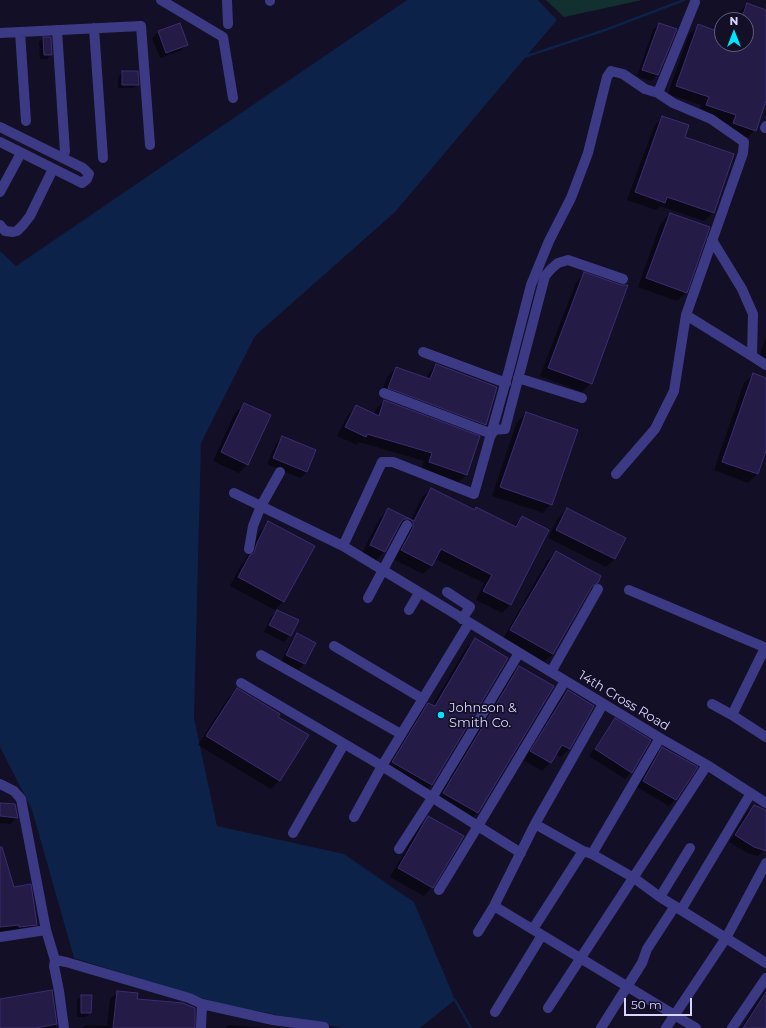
<!DOCTYPE html>
<html>
<head>
<meta charset="utf-8">
<style>
	body { margin:0 }
	#map { position:relative; width:766px; height:1028px; overflow:hidden; background:#130f26; font-family:Montserrat,sans-serif }
	canvas { display:block }
	.north { position:absolute; left:714px; top:12px; width:40px; height:40px; box-sizing:border-box; background:#130f26; border:1px solid #625e7d; border-radius:50%; rotate:0deg; font-size:11px; font-weight:700; line-height:16px; text-align:center; color:#d9d4ff }
	.north::after { content:''; display:block; margin:auto; width:14px; height:18px; background:#00e5ff; clip-path:polygon(50% 0,100% 100%,50% 72%,0 100%) }
	.scale { position:absolute; left:624px; top:998px; width:68px; height:18px; box-sizing:border-box; border:2px solid #d9d4ff; border-top:0; padding-left:5px; font-size:12px; line-height:14px; white-space:nowrap; color:#d9d4ff; -webkit-text-stroke:3px #130f26; paint-order:stroke }
</style>
</head>
<body>
<div id="map">
<canvas width="766" height="1028"></canvas>
<div class="north">N</div>
<div class="scale">50 m</div>
</div>
<script>
const context = document.querySelector('canvas').getContext('2d');
context.lineJoin = 'round';
function fillPath(path, color) { context.fillStyle = color; context.fill(path, 'evenodd'); }
const poly = rows => new Path2D(rows.map(r => 'M' + r).join(''));
function strokePath(path, color, width, dash) { context.strokeStyle = color; context.lineWidth = width; context.lineCap = dash ? 'butt' : 'round'; context.setLineDash(dash || []); context.stroke(path); }
function drawText(font, color, halo, rows, align = 'center') {
  context.font = font + ' Montserrat,sans-serif'; context.lineWidth = 3.5; context.setLineDash([]); context.textBaseline = 'middle'; context.strokeStyle = halo; context.fillStyle = color; for (const [text, x, y, turn = 0] of rows) {
    context.save(); context.translate(x, y); context.rotate((+turn || 0) * Math.PI / 180); context.textAlign = isNaN(turn) ? turn : align; if (halo) context.strokeText(text, 0, 0); context.fillText(text, 0, 0); context.restore();
  }
}
const green = poly([
	[546,0,642,0,564,17]
]);
const water = poly([
	[407,0,538,0,557,20,395,212,255,336,201,443,194,718,217,826,344,854,414,902,455,1000,420,1028,342,1028,217,1003,74,958,32,810,0,747,0,251,16,266]
]);
const shadow = poly([
	[747,4,766,11,766,98,755,130,746,139,725,132,728,124,698,114,701,105,668,94,689,34,698,26,722,34,722,44,746,44,746,20,736,20,738,13],
	[659,24,657,75,651,81,637,76,653,30],
	[158,32,187,44,180,51,160,58,152,38],
	[43,38,51,55,47,59,40,59,39,42],
	[122,72,138,84,134,88,118,88,118,77],
	[663,117,683,138,733,155,713,213,704,221,660,206,656,210,627,200,654,126],
	[670,214,686,292,677,301,638,287,661,223],
	[584,274,591,383,582,392,540,376,576,282],
	[766,337,766,360,759,357],
	[436,365,485,424,477,432,380,396,388,376,396,368,426,379,428,374],
	[753,375,766,379,766,448,757,474,748,483,714,470,744,383],
	[384,401,479,437,466,475,458,483,421,471,424,461,359,442,357,445,337,436,348,415,356,406,374,415,376,409],
	[244,404,248,464,239,473,213,461,235,413],
	[526,413,551,504,543,513,492,496,517,422],
	[282,437,307,472,300,478,267,464,276,444],
	[431,489,474,510,476,508,513,527,522,517,548,530,510,605,502,613,476,600,484,583,435,559,432,566,423,574,393,559,401,527,397,527,384,552,376,560,362,553,380,518,389,509,411,520,422,497],
	[567,509,615,559,606,567,548,538,558,518],
	[269,523,284,601,275,610,230,586,241,565,246,560,248,552,260,531],
	[556,552,597,582,589,590,553,654,544,662,503,639,547,561],
	[277,611,290,635,284,642,264,632,271,617],
	[297,635,304,664,298,670,281,662,291,641],
	[475,640,432,784,423,793,384,770,419,713,428,704,432,706,466,648],
	[519,667,553,687,477,813,469,821,435,802,510,676],
	[237,689,277,717,308,736,279,781,271,789,198,745,228,698],
	[568,691,593,706,569,749,561,757,556,754,550,763,542,771,523,760,560,699],
	[615,719,631,772,625,779,589,756,609,726],
	[663,748,696,768,675,800,669,806,637,787,656,754],
	[0,804,17,817,10,824,0,823],
	[754,806,766,811,766,848,758,856,747,853,729,842,747,812],
	[429,818,432,887,424,896,390,877,420,826],
	[0,854,13,888,36,924,30,931,0,932],
	[766,989,766,1028,741,1028,764,992],
	[51,991,56,1028,0,1028,0,1000],
	[118,992,136,1000,193,1028,82,1028,85,1025,107,1026,110,999],
	[82,996,90,1013,86,1017,77,1017,77,1000],
	[228,1025,265,1028,225,1028]
]);
const stream = poly([
	[524,57,605,30,684,0],
	[455,1000,471,1028]
]);
const building = poly([
	[747,3,766,10,766,101,756,131,733,123,736,115,706,105,709,97,676,86,698,24,722,33,722,44,746,44,746,20,741,20,747,3],
	[180,23,188,45,166,53,158,31,180,23],
	[659,23,677,29,658,75,642,70,659,23],
	[43,37,51,37,52,55,44,55,43,37],
	[122,71,138,71,139,85,122,85,122,71],
	[662,116,689,125,685,137,734,154,714,213,667,197,665,203,635,192,662,116],
	[670,213,710,227,687,293,646,278,670,213],
	[584,272,621,285,628,285,592,384,548,368,584,272],
	[436,364,497,387,486,425,388,388,396,367,430,379,436,364],
	[753,373,766,378,766,451,758,474,722,462,753,373],
	[384,400,480,436,467,475,429,462,432,453,367,434,366,437,345,427,356,405,379,416,384,400],
	[244,403,271,415,248,465,221,452,244,403],
	[526,412,578,430,552,505,500,487,526,412],
	[282,436,316,450,307,472,273,458,282,436],
	[431,488,475,510,476,507,516,527,522,516,549,530,511,605,483,591,492,575,441,549,432,566,401,550,413,528,413,522,410,519,404,519,401,522,385,552,370,545,388,508,414,521,431,488],
	[567,508,626,538,615,559,556,530,567,508],
	[268,521,315,546,284,602,238,577,250,555,254,553,257,543,268,521],
	[556,551,601,576,598,583,592,586,553,654,510,630,556,551],
	[277,610,299,620,291,636,269,625,277,610],
	[297,633,316,643,305,664,286,655,297,633],
	[475,638,508,658,432,785,392,762,428,703,435,706,475,638],
	[519,666,554,686,478,813,443,793,519,666],
	[237,688,280,714,278,717,309,735,280,781,206,736,237,688],
	[568,690,594,706,570,749,562,745,551,763,530,751,568,690],
	[615,718,651,740,632,773,595,749,615,718],
	[662,747,698,767,676,800,643,781,662,747],
	[0,803,15,804,18,818,0,816,0,803],
	[754,805,766,810,766,851,754,847,735,835,754,805],
	[428,816,464,836,433,888,398,868,428,816],
	[0,847,2,847,14,887,31,884,37,925,19,927,19,925,0,927,0,847],
	[52,990,57,1024,36,1028,0,1028,0,999,52,990],
	[117,991,138,993,137,999,183,1003,195,1008,195,1028,113,1028,117,991],
	[766,992,766,1028,743,1028,766,992],
	[81,995,92,995,91,1013,81,1013,81,995]
]);
const minor = poly([
	[161,0,223,37,233,98],
	[227,0,228,24],
	[270,0,270,1],
	[94,28,103,158],
	[57,30,65,152],
	[20,32,26,121],
	[0,33,141,26,150,145],
	[658,93,695,2],
	[0,127,83,168,89,174,87,179,82,183,0,142],
	[765,128,766,126],
	[0,192,21,153],
	[0,225,5,231,13,232,17,231,23,225,30,216,53,169],
	[712,240,742,289,753,314,752,356,766,365],
	[686,315,752,356],
	[423,352,506,383],
	[518,378,582,398],
	[384,393,492,434],
	[493,430,505,429,545,276,551,269,558,263,568,260,623,279],
	[234,493,343,546,660,738,707,765,766,803],
	[343,546,382,462,393,462,474,494,509,370,531,285,549,241,571,198,588,153,607,77,611,71,623,74,645,89,658,93,673,103,711,119,744,142,743,153,686,315,674,391,655,429,616,474],
	[249,549,253,526,261,506,280,472],
	[629,590,766,648],
	[447,592,470,607,462,619],
	[368,598,407,525],
	[409,610,419,593],
	[334,646,423,699],
	[765,648,732,715,766,737],
	[261,655,401,734],
	[551,672,598,589],
	[241,683,382,766,521,853],
	[712,704,732,715],
	[0,784,14,791,21,799,46,930,55,960,54,966,59,991,64,1028],
	[354,817,382,766,469,623],
	[535,824,583,851,592,854,634,878,660,897,766,963],
	[293,833,344,744],
	[399,849,432,798,519,653],
	[592,854,660,738],
	[439,890,478,826,565,681],
	[660,897,690,848],
	[494,906,696,1028],
	[681,910,751,793],
	[533,929,583,851],
	[478,932,494,906,535,824,603,704],
	[0,937,46,930],
	[55,960,66,962,189,998,202,1004,273,1020,324,1027],
	[548,1008,707,765],
	[495,1012,542,935],
	[201,1028,202,1004],
	[601,1028,642,963,647,949,675,906],
	[666,1028,726,938,766,863],
	[732,1028,766,978]
]);
const markers = [
	[441,715,4,"#00e5ff"]
];
const streetNames = [
	["14th Cross Road",624,701,31]
];
const poiNames = [
	["Johnson &",449,708],
	["Smith Co.",449,723]
];
fillPath(green, '#12302f');
fillPath(water, '#0c2248');
fillPath(shadow, '#0007');
strokePath(stream, '#0c2248', 2.5);
fillPath(building, '#241b47');
strokePath(building, '#3b2d73', 1);
strokePath(minor, '#3d3a85', 10);
for (const [x, y, r, color] of markers) { const dot = new Path2D(); dot.arc(x, y, r, 0, 2 * Math.PI); context.fillStyle = color; context.fill(dot); strokePath(dot, '#130f26', 1.5); }
drawText('13px', '#d9d4ff', '#130f26', streetNames);
drawText('13px', '#d9d4ff', '#130f26', poiNames, 'left');
</script>
</body>
</html>
